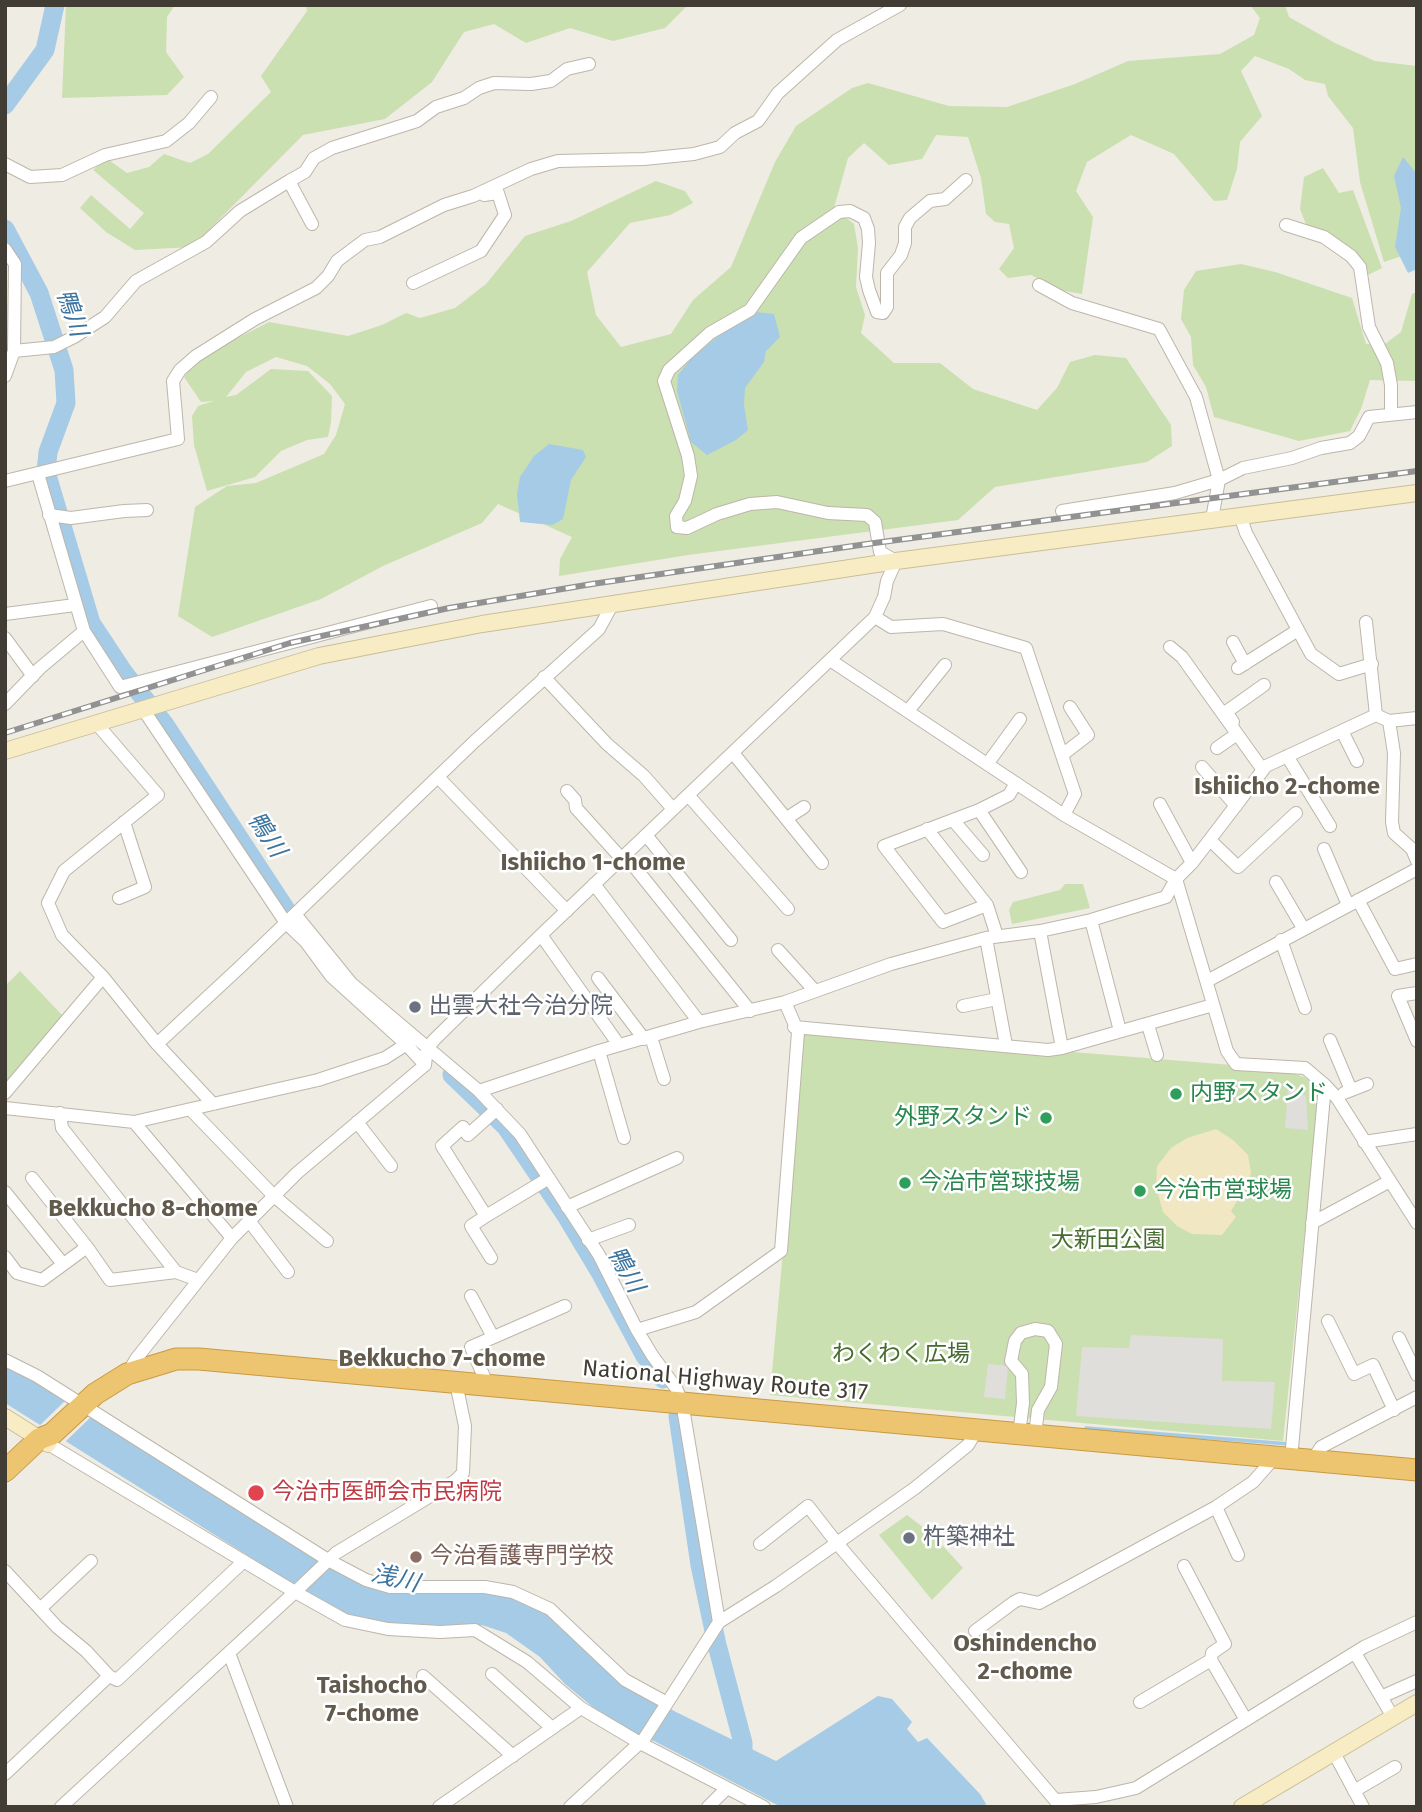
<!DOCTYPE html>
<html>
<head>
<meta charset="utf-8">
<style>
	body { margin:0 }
	#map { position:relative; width:1422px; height:1812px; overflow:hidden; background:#efece3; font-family:"Fira Sans",sans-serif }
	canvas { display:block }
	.frame { position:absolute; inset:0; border:7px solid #413c34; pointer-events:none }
</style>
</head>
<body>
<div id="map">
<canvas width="1422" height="1812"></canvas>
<div class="frame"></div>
</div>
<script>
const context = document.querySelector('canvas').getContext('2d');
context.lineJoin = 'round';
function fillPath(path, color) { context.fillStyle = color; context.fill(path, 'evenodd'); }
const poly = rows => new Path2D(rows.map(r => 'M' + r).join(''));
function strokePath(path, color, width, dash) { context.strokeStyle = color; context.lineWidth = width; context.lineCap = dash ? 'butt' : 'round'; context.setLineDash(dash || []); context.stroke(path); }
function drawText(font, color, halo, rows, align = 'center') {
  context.font = font + ' "Fira Sans","Noto Sans JP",sans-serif'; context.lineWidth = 5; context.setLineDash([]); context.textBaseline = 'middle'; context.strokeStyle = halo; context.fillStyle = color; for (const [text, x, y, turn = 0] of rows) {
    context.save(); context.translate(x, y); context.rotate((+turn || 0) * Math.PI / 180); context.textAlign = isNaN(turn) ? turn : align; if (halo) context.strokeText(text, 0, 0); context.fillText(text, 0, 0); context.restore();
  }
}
const green = poly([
	[66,5,175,5,167,17,166,52,184,77,167,95,62,98],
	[306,5,688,5,665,28,613,41,570,28,526,43,494,24,464,32,432,82,385,119,303,135,192,247,135,250,106,232,80,208,91,195,130,229,144,213,93,170,106,158,127,173,149,167,164,154,190,163,208,154,271,92,261,76,307,11],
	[1250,5,1285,5,1289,17,1335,43,1375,61,1417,66,1417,251,1384,262,1360,182,1353,128,1328,96,1325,84,1305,80,1289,69,1255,56,1241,71,1262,116,1240,142,1237,169,1227,200,1214,201,1174,154,1131,135,1087,162,1076,191,1093,217,1082,294,1059,290,1031,275,1008,278,999,269,1014,248,1009,224,995,222,986,214,981,178,968,137,936,135,922,159,889,165,864,143,848,158,834,208,854,224,858,248,856,287,865,315,861,333,894,363,940,363,973,389,1037,410,1057,388,1070,362,1095,355,1126,358,1171,425,1172,446,1147,462,995,487,958,520,688,555,559,576,560,559,572,537,498,504,482,523,383,566,321,599,212,637,178,616,195,507,227,486,256,483,324,454,336,435,345,404,330,384,307,366,276,357,246,372,226,397,236,395,271,369,308,371,332,396,331,422,328,437,307,440,281,451,255,477,207,491,194,445,192,416,198,406,214,401,201,402,184,377,199,358,269,322,348,336,382,325,406,313,420,318,455,308,486,284,525,236,571,221,656,181,685,191,693,203,670,215,630,223,587,272,596,315,621,347,671,334,693,300,731,267,775,162,796,126,852,88,868,83,949,106,1007,107,1075,84,1128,61,1220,54,1254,35,1260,18],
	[1323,168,1339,193,1353,190,1382,268,1366,276,1351,248,1307,227,1300,209,1304,177],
	[1241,264,1275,272,1352,298,1366,344,1385,344,1401,332,1412,294,1417,292,1417,381,1370,380,1361,409,1350,431,1299,441,1214,417,1206,387,1193,365,1191,337,1181,319,1184,290,1196,271],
	[1065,884,1083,884,1090,908,1012,924,1009,910,1013,902,1060,890],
	[20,971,64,1017,5,1084,5,986],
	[803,1030,1281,1069,1304,1077,1320,1089,1283,1441,770,1395],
	[907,1515,933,1535,963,1568,932,1600,879,1535]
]);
const sand = poly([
	[1216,1129,1233,1140,1248,1155,1251,1173,1249,1182,1231,1211,1236,1217,1222,1235,1192,1234,1177,1226,1163,1212,1156,1187,1157,1166,1171,1148,1187,1138]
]);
const parking = poly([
	[1288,1090,1299,1090,1306,1097,1308,1130,1285,1128],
	[1131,1335,1223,1339,1222,1381,1275,1382,1271,1429,1076,1416,1082,1347,1129,1348],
	[988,1364,1008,1366,1005,1399,984,1397]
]);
const water = poly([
	[1403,157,1417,174,1417,269,1408,273,1395,247,1401,208,1394,176],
	[755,312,774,314,780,337,766,351,764,362,745,388,744,405,748,430,736,440,707,455,691,442,677,391,678,375,690,360,717,337],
	[549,444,583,450,586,457,571,480,563,519,552,525,520,522,517,494,520,477,534,456],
	[5,1364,31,1377,371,1586,482,1590,526,1602,555,1619,620,1681,676,1712,776,1761,878,1696,892,1699,912,1722,907,1729,918,1742,927,1738,980,1794,986,1804,983,1807,781,1807,654,1741,633,1735,594,1708,565,1684,540,1657,506,1633,482,1625,397,1625,358,1618,328,1606,5,1403]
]);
const pier = poly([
	[67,1399,93,1415,64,1443,39,1426]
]);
const stream = poly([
	[1086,1428,1289,1444,1289,1442]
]);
const river = poly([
	[5,105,45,50,55,5],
	[5,229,39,293,64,370,66,403,48,452,46,472,91,623,124,673,165,725,294,922,305,933],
	[452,1075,506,1127,567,1217,600,1272,645,1356,663,1379],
	[678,1416,700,1565,717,1645,743,1743,743,1771]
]);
const street = poly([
	[5,164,30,177,62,175,105,155,166,141,189,123,211,97],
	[289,181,305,172,314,158,332,148,417,121,436,107,464,98,479,88,494,83,531,84,551,81,567,69,589,64],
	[1286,225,1324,237,1351,256,1360,267,1369,327,1387,363,1391,385,1391,413],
	[5,249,15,264,14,351,5,376],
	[413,283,481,251,505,215,498,193,484,195],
	[1039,285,1072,303,1159,329,1196,397,1219,480,1212,519],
	[14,351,54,347,74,337,105,317,136,281,206,242,240,211,289,181,312,224],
	[5,481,178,439,173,381,180,370,196,356,255,319,316,288,328,276,337,261,365,240,380,237,444,205,473,196,531,169,558,161,644,159,694,154,720,147,735,133,758,121,778,93,837,40,900,5],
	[1062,511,1175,493,1219,480,1243,468,1292,458,1321,448,1350,443,1359,436,1369,417,1417,412],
	[49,515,71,518,124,511,147,510],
	[1240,515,1246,533,1311,654,1339,674,1372,664],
	[5,614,75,605],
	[875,617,891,627,943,624,1026,648,1075,794,1064,815],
	[1366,622,1376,715],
	[84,631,120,687,431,606],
	[5,638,33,676],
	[1233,642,1245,664],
	[1170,647,1182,657,1263,770],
	[830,660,1064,815,1176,879,1227,1051,1236,1064,1305,1068,1325,1085,1337,1098,1417,1223],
	[1238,668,1298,630],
	[544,677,607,744,644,776,673,809],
	[5,704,40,668,84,631,38,474],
	[143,709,286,923,306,942,331,976,406,1044,425,1065],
	[908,711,945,665],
	[1389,721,1394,753,1392,822,1394,833,1412,849,1417,861],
	[1233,722,1226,712,1264,685],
	[96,723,158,795,64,871,48,903,62,935,103,977,157,1044,213,1104],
	[1342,731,1357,761],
	[1217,748,1237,734],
	[733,753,822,863],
	[1062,755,1088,735,1070,707],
	[1287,756,1330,826],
	[988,763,1020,719],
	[1202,767,1236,806],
	[438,777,567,911],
	[567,791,575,800,576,808,621,858],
	[688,795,788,909],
	[1160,804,1192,863],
	[979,810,1021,872],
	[787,818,804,807],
	[953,820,983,855],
	[927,829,987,905,997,936],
	[646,835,731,940],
	[1210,840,1238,867,1296,813],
	[1324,849,1348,905],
	[625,855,750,1011],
	[1276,882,1303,928],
	[594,884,699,1022],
	[119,898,145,887,124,822],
	[1358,900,1395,969,1417,964],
	[987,905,943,922,884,846,979,810,1009,795,1016,783],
	[295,914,351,983,479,1091,520,1134,599,1255,637,1330,652,1355,676,1388,682,1402,719,1622],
	[1091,920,1120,1031],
	[1040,931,1062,1048],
	[541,935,619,1045],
	[986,938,1006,1045],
	[1281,940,1305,1008],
	[778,950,815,991],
	[598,978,644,1039],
	[1207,981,1417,869],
	[1417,993,1398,996,1417,1041],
	[963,1006,997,999],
	[1148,1025,1157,1055],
	[794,1027,1048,1050,1062,1048,1213,1005],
	[651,1037,664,1079],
	[1330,1040,1351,1090],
	[157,1044,240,967,475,741,599,629,612,605],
	[599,1051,624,1138],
	[479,1091,599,1051,699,1022,785,1002,891,964,986,938,1040,931,1091,920,1166,897,1176,879,1192,863,1266,766,1376,715,1389,721,1417,718],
	[5,1093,103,977],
	[1344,1093,1367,1084],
	[5,1108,134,1122,318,1080,385,1058,413,1040],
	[497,1109,468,1135,463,1127,442,1146,486,1216,549,1178],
	[191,1110,274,1196,327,1241],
	[60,1113,62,1128,176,1272],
	[134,1122,232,1238],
	[357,1122,391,1166],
	[1364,1142,1417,1134],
	[32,1178,87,1247,110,1280,176,1272,198,1280],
	[5,1192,63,1264],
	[567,1207,677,1158],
	[486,1216,471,1226,491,1258],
	[250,1222,288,1272],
	[1312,1223,1390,1181],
	[588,1240,629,1225],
	[5,1257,17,1273,42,1280,87,1247],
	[471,1296,493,1337],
	[1328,1321,1354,1374,1373,1365,1394,1410],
	[637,1330,696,1312,781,1251,798,1032,785,1002],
	[1399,1338,1417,1375],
	[5,1360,37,1376,328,1560,366,1580,390,1587,485,1587,513,1592,550,1609,625,1680,667,1703],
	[128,1373,136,1359,232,1238,297,1173,425,1065,427,1048,435,1039,541,935,875,617,884,597,887,581,896,561,880,552,875,522,867,515,828,513,777,502,750,504,717,514,687,528,677,527,676,516,685,501,691,476,688,456,664,381,669,370,710,333,750,310,801,238,839,212,850,211,864,218,868,229,869,243,866,277,869,290,877,312,883,313,887,307,887,273,901,255,905,243,905,227,910,218,930,201,945,199,966,180],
	[488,1386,471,1347,565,1306],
	[1019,1434,1023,1403,1022,1374,1011,1361,1015,1341,1021,1333,1035,1329,1048,1331,1056,1344,1051,1387,1038,1410,1035,1435],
	[50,1445,295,1592,61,1807],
	[1291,1459,1325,1085],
	[1312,1461,1321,1447,1417,1397],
	[1216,1507,1238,1555],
	[760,1544,808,1506,836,1542,1061,1807],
	[1184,1566,1225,1644,1212,1653,1211,1660,1246,1720],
	[5,1571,57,1627,86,1651,109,1676,5,1774],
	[41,1608,91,1561],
	[975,1631,1014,1602,1020,1599,1039,1603,1216,1507,1253,1482,1275,1457],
	[229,1653,287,1807],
	[1355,1653,1393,1717],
	[492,1674,552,1728],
	[109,1676,117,1680,244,1561],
	[423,1676,513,1756],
	[1381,1697,1417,1681],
	[1140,1702,1211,1660],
	[581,1708,640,1743,764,1807],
	[1334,1753,1363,1807],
	[1354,1791,1395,1767],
	[1056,1800,1096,1797,1136,1788,1364,1647,1417,1622],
	[439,1807,581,1708,527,1662,475,1630,440,1632,388,1629,345,1620,295,1592,336,1553,455,1481,463,1473,465,1426,456,1383],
	[570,1807,644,1739,719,1622,776,1586,915,1488,968,1445,977,1430],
	[708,1807,727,1788]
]);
const secondary = poly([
	[5,751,319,656,482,624,896,561,1417,493],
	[5,1417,48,1444],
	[1242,1807,1417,1703]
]);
const highway = poly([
	[5,1471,39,1439,52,1434,95,1394,127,1374,176,1359,199,1359,1417,1470]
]);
const rail = poly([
	[5,733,290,643,449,608,592,584,867,544,1417,471]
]);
const markers = [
	[415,1007,7,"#6b7280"],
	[1176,1094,7,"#2e9e5b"],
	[1046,1118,7,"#2e9e5b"],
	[905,1183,7,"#2e9e5b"],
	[1140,1191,7,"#2e9e5b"],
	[256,1493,9,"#e0444e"],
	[909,1538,7,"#6b7280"],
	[416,1557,7,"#8d6e63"]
];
const worshipNames = [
	["出雲大社今治分院",429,1007],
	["杵築神社",923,1538]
];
const leisureNames = [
	["内野スタンド",1190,1094],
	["外野スタンド",1032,1118,"right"],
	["今治市営球技場",919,1183],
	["今治市営球場",1154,1191]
];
const parkNames = [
	["大新田公園",1108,1241],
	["わくわく広場",901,1355]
];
const streetNames = [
	["National Highway Route 317",725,1381,5]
];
const healthNames = [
	["今治市医師会市民病院",272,1493]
];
const educationNames = [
	["今治看護専門学校",430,1557]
];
const waterNames = [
	["鴨川",71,313,71],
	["鴨川",266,835,57],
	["鴨川",625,1270,61],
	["浅川",395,1579,14]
];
const neighbourhoodNames = [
	["Ishiicho 2-chome",1287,787],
	["Ishiicho 1-chome",593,863],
	["Bekkucho 8-chome",153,1209],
	["Bekkucho 7-chome",442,1359],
	["Oshindencho",1025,1644],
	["2-chome",1025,1672],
	["Taishocho",372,1686],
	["7-chome",372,1714]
];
fillPath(green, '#cae0b0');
fillPath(sand, '#f1e7c2');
fillPath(parking, '#e0dedb');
fillPath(water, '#a5cbe7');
fillPath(pier, '#efece3');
strokePath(stream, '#a5cbe7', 3.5);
strokePath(river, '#a5cbe7', 19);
strokePath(street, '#bdb6aa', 14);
strokePath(secondary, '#cabe97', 18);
strokePath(highway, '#ca9943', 23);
strokePath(street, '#fff', 12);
strokePath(secondary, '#f8ecc5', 16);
strokePath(highway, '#edc571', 21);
strokePath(rail, '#929292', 6);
strokePath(rail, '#fff', 3.5, [10]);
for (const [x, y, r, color] of markers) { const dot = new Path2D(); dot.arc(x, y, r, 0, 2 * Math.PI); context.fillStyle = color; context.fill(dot); strokePath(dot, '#fff', 2.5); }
drawText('23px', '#5b616d', '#fff', worshipNames, 'left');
drawText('23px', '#27864d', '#fff', leisureNames, 'left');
drawText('23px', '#456b2f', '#fff', parkNames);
drawText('23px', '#413c34', '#fff', streetNames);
drawText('23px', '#be3a42', '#fff', healthNames, 'left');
drawText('23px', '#785e54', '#fff', educationNames, 'left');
drawText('italic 24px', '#3b749f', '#fff', waterNames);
drawText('bold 24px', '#625a4d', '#fff', neighbourhoodNames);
</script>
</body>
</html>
